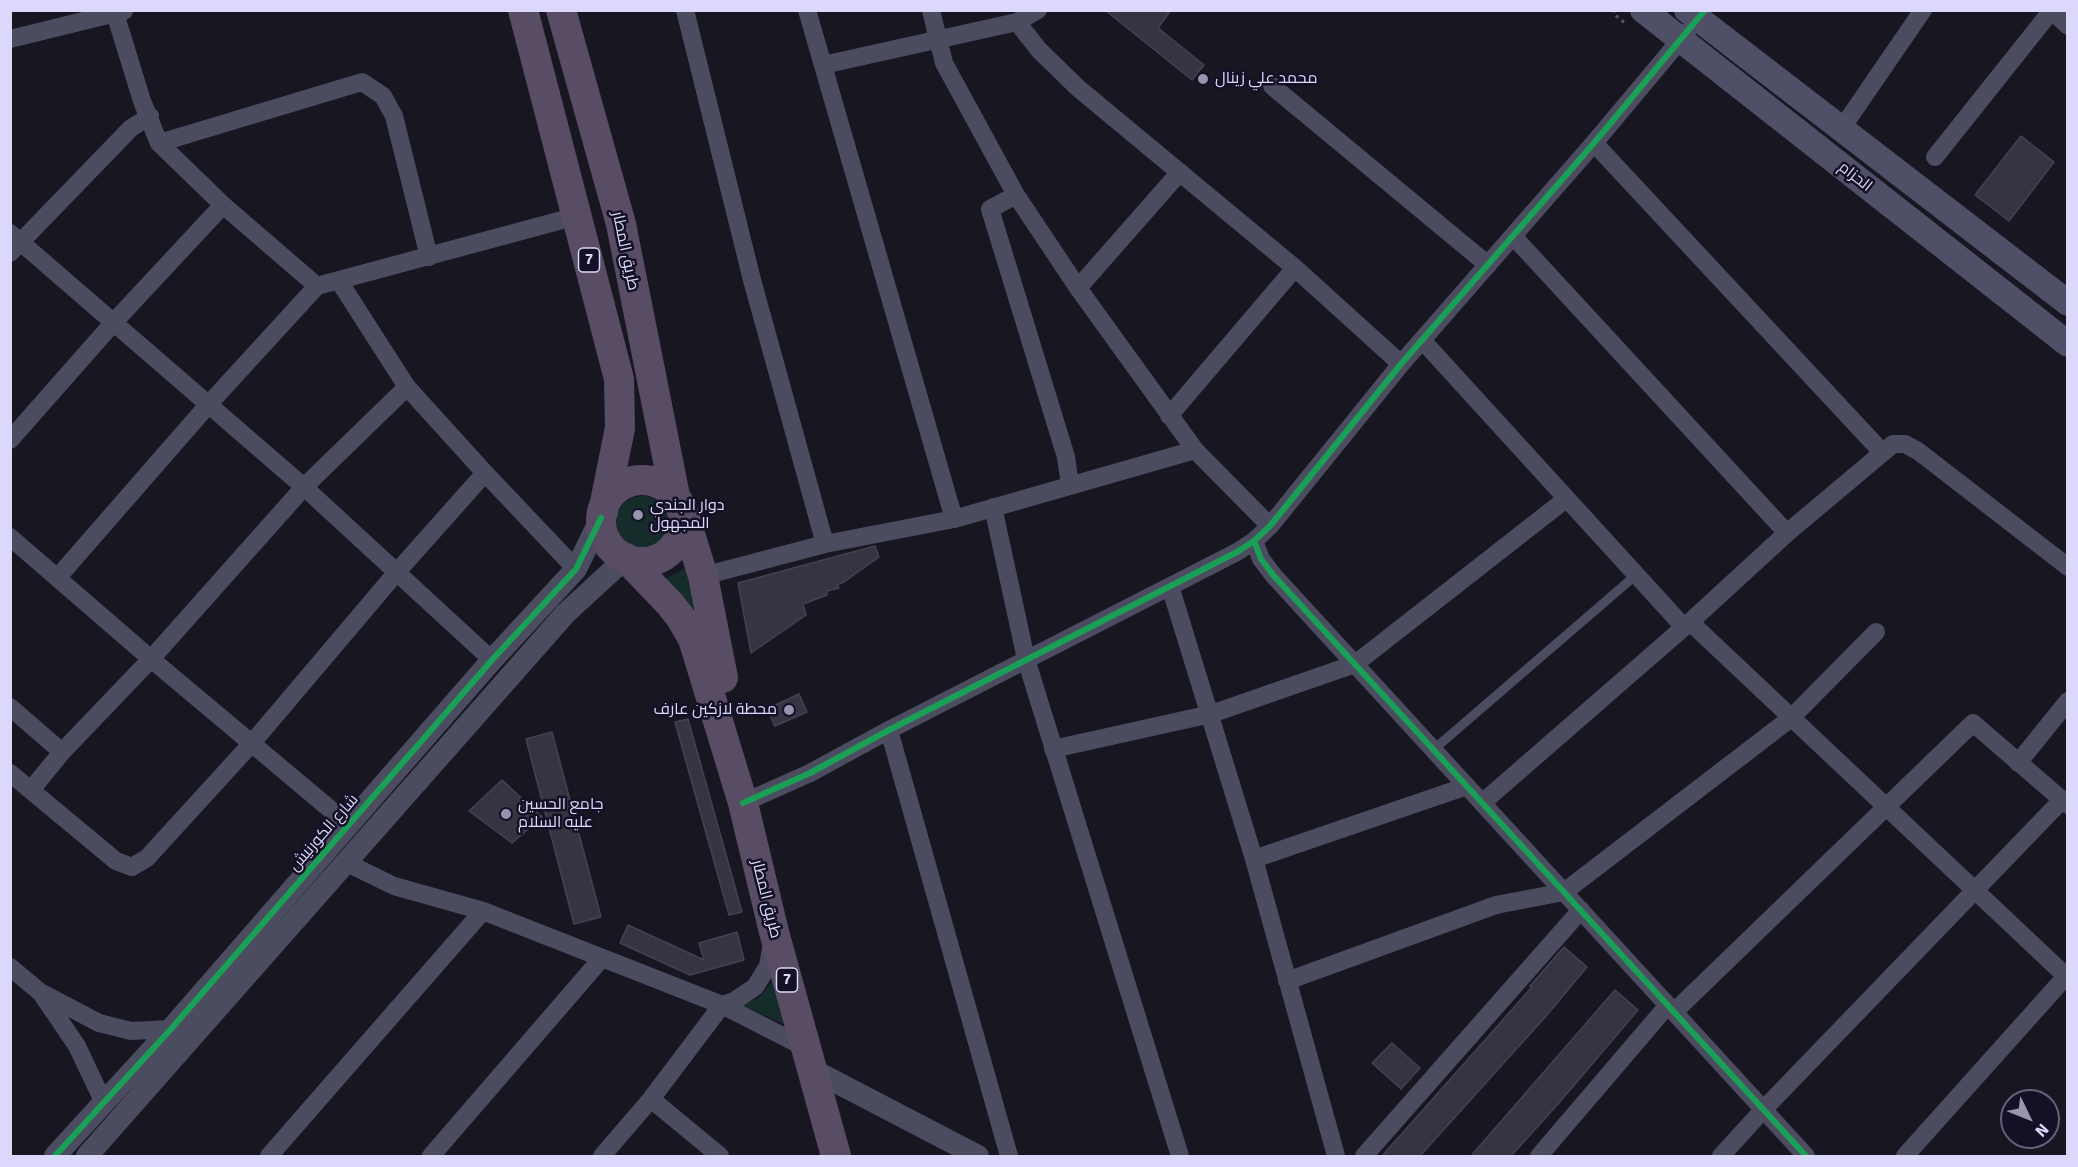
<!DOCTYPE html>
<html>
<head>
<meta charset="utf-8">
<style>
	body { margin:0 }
	#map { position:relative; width:2078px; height:1167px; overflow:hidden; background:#181621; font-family:Signika,sans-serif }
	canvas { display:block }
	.frame { position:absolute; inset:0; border:12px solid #dbd8fc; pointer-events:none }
	.north { position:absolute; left:2000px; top:1089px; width:60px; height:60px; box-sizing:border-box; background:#141126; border:2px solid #64617c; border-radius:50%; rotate:133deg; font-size:16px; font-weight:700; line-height:24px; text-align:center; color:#dbd8fc }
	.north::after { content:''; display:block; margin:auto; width:21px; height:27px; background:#9794af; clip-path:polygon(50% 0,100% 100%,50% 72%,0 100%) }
</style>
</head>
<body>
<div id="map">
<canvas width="2078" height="1167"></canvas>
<div class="frame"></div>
<div class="north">N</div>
</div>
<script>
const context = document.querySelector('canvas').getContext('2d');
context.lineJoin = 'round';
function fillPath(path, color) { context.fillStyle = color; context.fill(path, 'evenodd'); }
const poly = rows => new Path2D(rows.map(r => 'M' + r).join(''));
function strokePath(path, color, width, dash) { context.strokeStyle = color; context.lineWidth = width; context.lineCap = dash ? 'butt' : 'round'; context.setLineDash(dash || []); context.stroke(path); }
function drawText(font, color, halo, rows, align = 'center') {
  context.font = font + ' Signika,Cairo,sans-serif'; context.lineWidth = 5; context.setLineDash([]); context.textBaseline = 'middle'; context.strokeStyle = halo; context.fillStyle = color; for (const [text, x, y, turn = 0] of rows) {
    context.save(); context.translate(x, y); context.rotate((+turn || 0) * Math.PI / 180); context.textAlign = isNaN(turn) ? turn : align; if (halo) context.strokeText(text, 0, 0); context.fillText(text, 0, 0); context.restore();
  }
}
const green = poly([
	'616 522a26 26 0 1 1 52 0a26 26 0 1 1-52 0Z',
	[687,567,703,631,662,580],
	[773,981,786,1025,741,1005,759,998]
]);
const building = poly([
	[1105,10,1171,10,1158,28,1204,65,1192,80,1105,10],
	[2021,136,2054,162,2009,221,1975,195,2021,136],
	[875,546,879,557,844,582,837,585,839,588,827,591,827,595,803,604,806,615,751,653,738,583,875,546],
	[799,694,807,712,775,726,767,709,799,694],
	[688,719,742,912,729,915,675,722,688,719],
	[552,732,601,917,574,924,526,739,552,732],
	[502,780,542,817,512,843,469,811,502,780],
	[628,925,704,960,699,943,737,932,744,960,690,975,620,943,628,925],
	[1564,947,1587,967,1547,1015,1420,1156,1382,1156,1532,987,1530,986,1564,947],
	[1615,990,1638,1010,1558,1104,1511,1156,1471,1156,1615,990],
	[1392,1043,1420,1068,1401,1089,1372,1063,1392,1043]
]);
const path = poly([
	[1615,10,1613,13,1627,25]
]);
const service = poly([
	[1433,750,1636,575]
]);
const minor = poly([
	[114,10,142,101,159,143,223,205,317,286],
	[685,10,752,280,825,544],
	[807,10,954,519],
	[931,10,944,63,1016,195,1078,288,1195,450,1270,526],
	[2052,11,2068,26],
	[1017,22,1039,50,1078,88,1295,268,1401,364],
	[10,39,124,11],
	[823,65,1017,22,1038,10],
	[1272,86,1488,265],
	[1842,128,1923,10],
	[159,143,362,82,383,96,394,116,429,257],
	[1594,143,1882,452],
	[1935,157,2052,10],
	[1016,195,990,209,1066,457,1070,485],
	[10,233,304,487,492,660],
	[1513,236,1787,533],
	[10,253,131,128,150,116],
	[339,281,407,387,485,473,576,569],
	[1078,288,1180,172],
	[1422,340,1683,626],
	[1169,416,1295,268],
	[10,440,114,322,223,205],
	[993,507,1026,659,1180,1156],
	[10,537,151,659,349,825],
	[1254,541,1261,559,1274,576,1806,1156],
	[703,576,825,544,954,519,1195,450],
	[58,577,208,405,317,286,577,216],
	[1170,586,1254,859,1336,1156],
	[1690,622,2068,978],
	[10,707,62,752],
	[889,730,1009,1156],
	[1053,749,1211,714,1355,664,1566,499],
	[2018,763,2068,701],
	[10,773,116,861,132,867,147,858,252,743,396,573,485,473],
	[31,790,62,752,151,659,304,487,407,387],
	[743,803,810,773,889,730,1237,552,1254,541,1270,526,1401,364,1594,143,1687,32],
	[1482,803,1690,622,1787,533,1893,444,1905,444,1918,451,2068,567],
	[1254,859,1467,786],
	[345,862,394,886,483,911,722,1005,806,1048],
	[10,967,40,992,99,1023,131,1031,171,1029],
	[1287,981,1496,905,1564,892,1791,718,1876,632],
	[43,996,77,1046,103,1101],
	[1674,1012,1973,723,2068,805],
	[651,1099,720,1156],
	[269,1156,483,911],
	[431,1156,602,958],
	[602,1156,651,1099,722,1005,734,1001,755,987,768,966,772,943],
	[1364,1156,1581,910],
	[1539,1156,1668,1005],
	[1721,1156,1763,1110,2062,800],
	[1905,1156,2068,974]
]);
const tertiary = poly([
	[811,1069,978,1156],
	[55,1156,171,1029,492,660,576,569,601,518],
	[87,1156,566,613,626,558]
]);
const secondary = poly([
	[1643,10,2068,344],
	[1687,10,2068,303]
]);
const trunk = poly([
	[523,10,619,379,620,428,603,512],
	[561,10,621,224,675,496],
	'601 521a41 41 0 1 1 82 0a41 41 0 1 1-82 0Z',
	[684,515,703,576,723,678],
	[626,558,670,604,681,618,693,639,743,803,774,932,836,1156]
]);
const cycleway = poly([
	[1254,541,1261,559,1274,576,1806,1156],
	[743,803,810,773,889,730,1237,552,1254,541,1270,526,1401,364,1594,143,1705,10],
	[55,1156,171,1029,492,660,576,569,601,518]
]);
const markers = [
	[1203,79,6,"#9794af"],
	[638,515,6,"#9794af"],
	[789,710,6,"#9794af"],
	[506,814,6,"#9794af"]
];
const shields = [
	[589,260,21],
	[787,980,21]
];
const shieldNames = [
	["7",589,260],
	["7",787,980]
];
const poiNames = [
	["محمد علي زينال",1215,79],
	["دوار الجندي",650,506],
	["المجهول",650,524],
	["محطة لازكين عارف",777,710,"right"],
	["جامع الحسين",518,805],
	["عليه السلام",518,823]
];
const streetNames = [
	["الحزام",1855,177,38],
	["طريق المطار",625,251,78],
	["شارع الكورنيش",324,833,-49],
	["طريق المطار",766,899,76]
];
fillPath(green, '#152c2b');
fillPath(building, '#363443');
strokePath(building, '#444154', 1.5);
strokePath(path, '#4e5c68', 3, [3, 4.5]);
strokePath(service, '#4c4c61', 9);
strokePath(minor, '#4c4c61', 18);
strokePath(tertiary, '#4c4c61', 22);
strokePath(secondary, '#4f4f67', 26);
strokePath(trunk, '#584d64', 30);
strokePath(cycleway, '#1a9f57', 6);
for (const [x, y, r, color] of markers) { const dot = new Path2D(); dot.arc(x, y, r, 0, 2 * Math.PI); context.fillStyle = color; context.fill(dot); strokePath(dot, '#141126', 2); }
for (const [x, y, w] of shields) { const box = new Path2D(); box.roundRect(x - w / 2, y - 12, w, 24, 4.5); context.fillStyle = '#141126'; context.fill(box); strokePath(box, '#dbd8fc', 1.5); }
drawText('bold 15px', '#dbd8fc', null, shieldNames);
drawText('16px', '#dbd8fc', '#141126', poiNames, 'left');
drawText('16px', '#dbd8fc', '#141126', streetNames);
</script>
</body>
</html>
